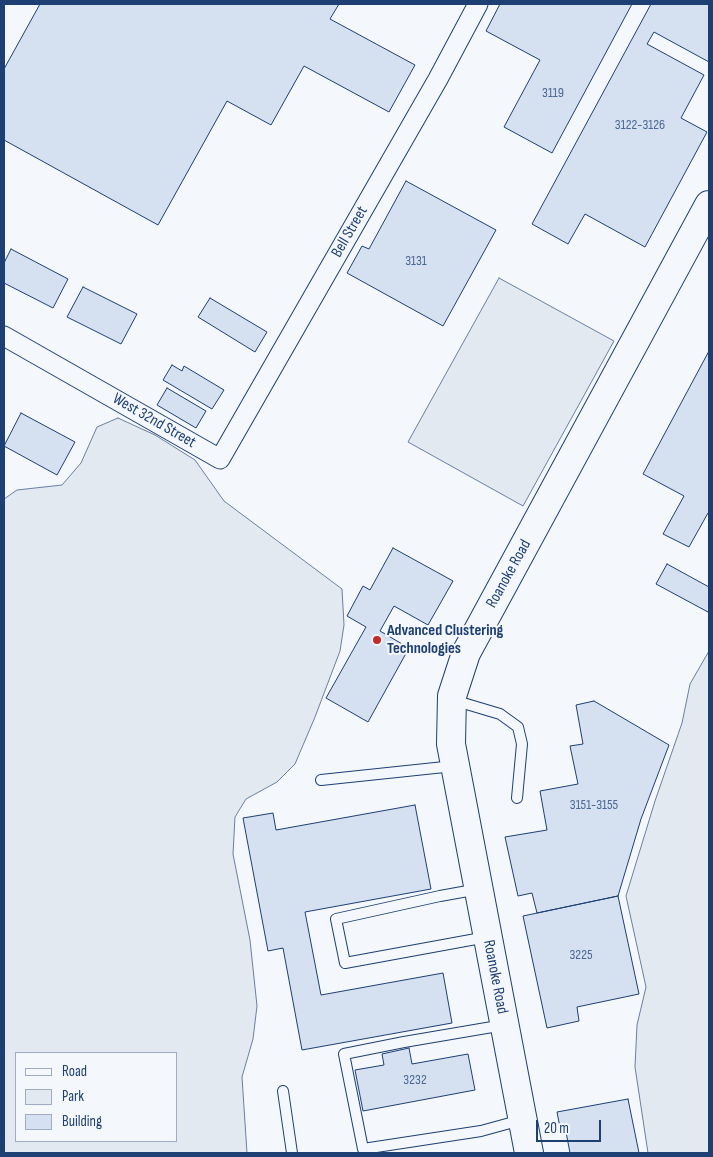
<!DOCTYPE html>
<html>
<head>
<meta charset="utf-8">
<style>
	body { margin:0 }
	#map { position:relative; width:713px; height:1157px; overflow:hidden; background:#f4f7fb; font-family:"Sofia Sans Condensed",sans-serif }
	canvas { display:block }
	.frame { position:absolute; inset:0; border:5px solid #1d3f73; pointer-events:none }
	.legend { position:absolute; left:15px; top:1052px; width:162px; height:90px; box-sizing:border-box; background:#f4f7fb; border:1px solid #9eadc5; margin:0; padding:6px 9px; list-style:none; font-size:15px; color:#1d3f73 }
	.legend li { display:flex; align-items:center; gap:10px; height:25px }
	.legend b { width:25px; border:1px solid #9eadc5 }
	.scale { position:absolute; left:536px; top:1120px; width:65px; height:22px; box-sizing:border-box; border:2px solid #1d3f73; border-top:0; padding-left:6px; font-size:15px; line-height:18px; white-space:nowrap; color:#1d3f73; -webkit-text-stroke:4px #f4f7fb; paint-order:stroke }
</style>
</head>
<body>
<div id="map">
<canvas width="713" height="1157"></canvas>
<div class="frame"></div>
<ul class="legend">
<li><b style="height:6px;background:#f4f7fb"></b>Road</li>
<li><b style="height:14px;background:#e3e9f0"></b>Park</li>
<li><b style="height:14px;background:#d5e0f0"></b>Building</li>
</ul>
<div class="scale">20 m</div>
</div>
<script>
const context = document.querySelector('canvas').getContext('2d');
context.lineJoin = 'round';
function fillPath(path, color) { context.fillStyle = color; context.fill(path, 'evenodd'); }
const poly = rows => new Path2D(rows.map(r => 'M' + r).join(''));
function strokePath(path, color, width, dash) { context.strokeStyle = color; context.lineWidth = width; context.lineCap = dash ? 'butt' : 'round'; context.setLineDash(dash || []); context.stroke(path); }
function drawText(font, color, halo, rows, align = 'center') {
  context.font = font + ' "Sofia Sans Condensed",sans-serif'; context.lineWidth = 4; context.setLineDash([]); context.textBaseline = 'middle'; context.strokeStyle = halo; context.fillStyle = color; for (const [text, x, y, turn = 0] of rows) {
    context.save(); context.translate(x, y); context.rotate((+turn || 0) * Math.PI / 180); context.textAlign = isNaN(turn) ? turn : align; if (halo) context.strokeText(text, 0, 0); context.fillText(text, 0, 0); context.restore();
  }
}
const green = poly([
	[499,278,614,341,523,506,408,442,499,278],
	[118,418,155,435,195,460,224,501,342,589,344,625,340,651,315,717,295,764,277,782,246,799,235,817,233,854,250,940,257,1006,253,1039,242,1077,247,1153,4,1153,4,499,17,490,62,485,81,463,97,427,118,418],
	[16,1053,176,1053,176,1141,16,1141,16,1053],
	[709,651,709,1153,648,1153,635,1067,637,1025,646,987,626,896,655,801,682,723,690,684,709,651]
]);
const building = poly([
	[40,4,339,4,330,19,415,65,389,112,304,66,271,125,227,101,158,225,4,140,4,69,40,4],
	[500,4,632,4,552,153,504,127,540,60,486,31,500,4],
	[651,4,709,4,709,62,654,32,647,44,704,75,681,118,707,132,645,247,585,214,568,244,532,224,651,4],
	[406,181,496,230,443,326,347,273,362,246,369,249,406,181],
	[11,249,68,279,53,308,4,283,4,263,11,249],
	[83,287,137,314,121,344,67,317,83,287],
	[210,298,267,332,255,352,198,317,210,298],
	[709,351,709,514,708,513,689,547,663,534,684,496,643,474,709,351],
	[172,365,182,371,184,366,224,390,212,409,163,380,172,365],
	[167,388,206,411,196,428,157,405,167,388],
	[21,413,75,442,57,475,4,446,21,413],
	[393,548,453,581,428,625,394,606,380,631,409,648,368,722,326,698,366,627,347,616,363,586,370,590,393,548],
	[667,564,709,587,709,610,708,612,656,584,667,564],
	[594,701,669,745,641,819,618,896,537,913,532,893,518,896,505,837,547,830,540,791,578,784,570,746,583,744,576,705,594,701],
	[415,805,431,889,305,912,321,995,443,973,452,1023,302,1050,283,948,268,951,243,818,273,813,276,830,415,805],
	[618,896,639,994,577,1007,579,1021,547,1028,523,916,618,896],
	[409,1048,412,1064,468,1054,475,1090,363,1111,355,1070,384,1065,382,1054,409,1048],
	[628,1099,639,1153,570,1153,566,1132,561,1133,557,1112,628,1099]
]);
const lane = poly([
	[453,700,500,714,518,727,522,744,517,798],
	[321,780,454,766],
	[479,889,440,896,336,919,345,963,487,937],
	[504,1025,404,1042,344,1054,363,1149,481,1131,521,1120],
	[283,1091,292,1153]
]);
const street = poly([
	[4,336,220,459,438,79,478,4]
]);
const secondary = poly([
	[529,1153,451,744,452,696,466,653,709,205]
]);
const markers = [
	[377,640,5,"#c62828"]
];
const numberNames = [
	["3119",553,93],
	["3122-3126",640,125],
	["3131",416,261],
	["3151-3155",594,805],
	["3225",581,955],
	["3232",415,1080]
];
const streetNames = [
	["Bell Street",350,232,-60],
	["West 32nd Street",154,421,30],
	["Roanoke Road",509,574,-61],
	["Roanoke Road",495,977,79]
];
const poiNames = [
	["Advanced Clustering",387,631],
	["Technologies",387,649]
];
fillPath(green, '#e3e9f0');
strokePath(green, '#687fa3', 1);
fillPath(building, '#d5e0f0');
strokePath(building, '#1d3f73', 1);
strokePath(lane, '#1d3f73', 12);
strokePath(street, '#1d3f73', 21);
strokePath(secondary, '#1d3f73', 30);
strokePath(lane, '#f4f7fb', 10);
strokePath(street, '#f4f7fb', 19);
strokePath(secondary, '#f4f7fb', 28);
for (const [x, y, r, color] of markers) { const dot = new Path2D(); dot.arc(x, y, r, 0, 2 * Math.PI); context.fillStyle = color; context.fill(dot); strokePath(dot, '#f4f7fb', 2); }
drawText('14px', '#4b6792', null, numberNames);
drawText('16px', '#1d3f73', '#f4f7fb', streetNames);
drawText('bold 16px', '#1d3f73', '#f4f7fb', poiNames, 'left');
</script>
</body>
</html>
